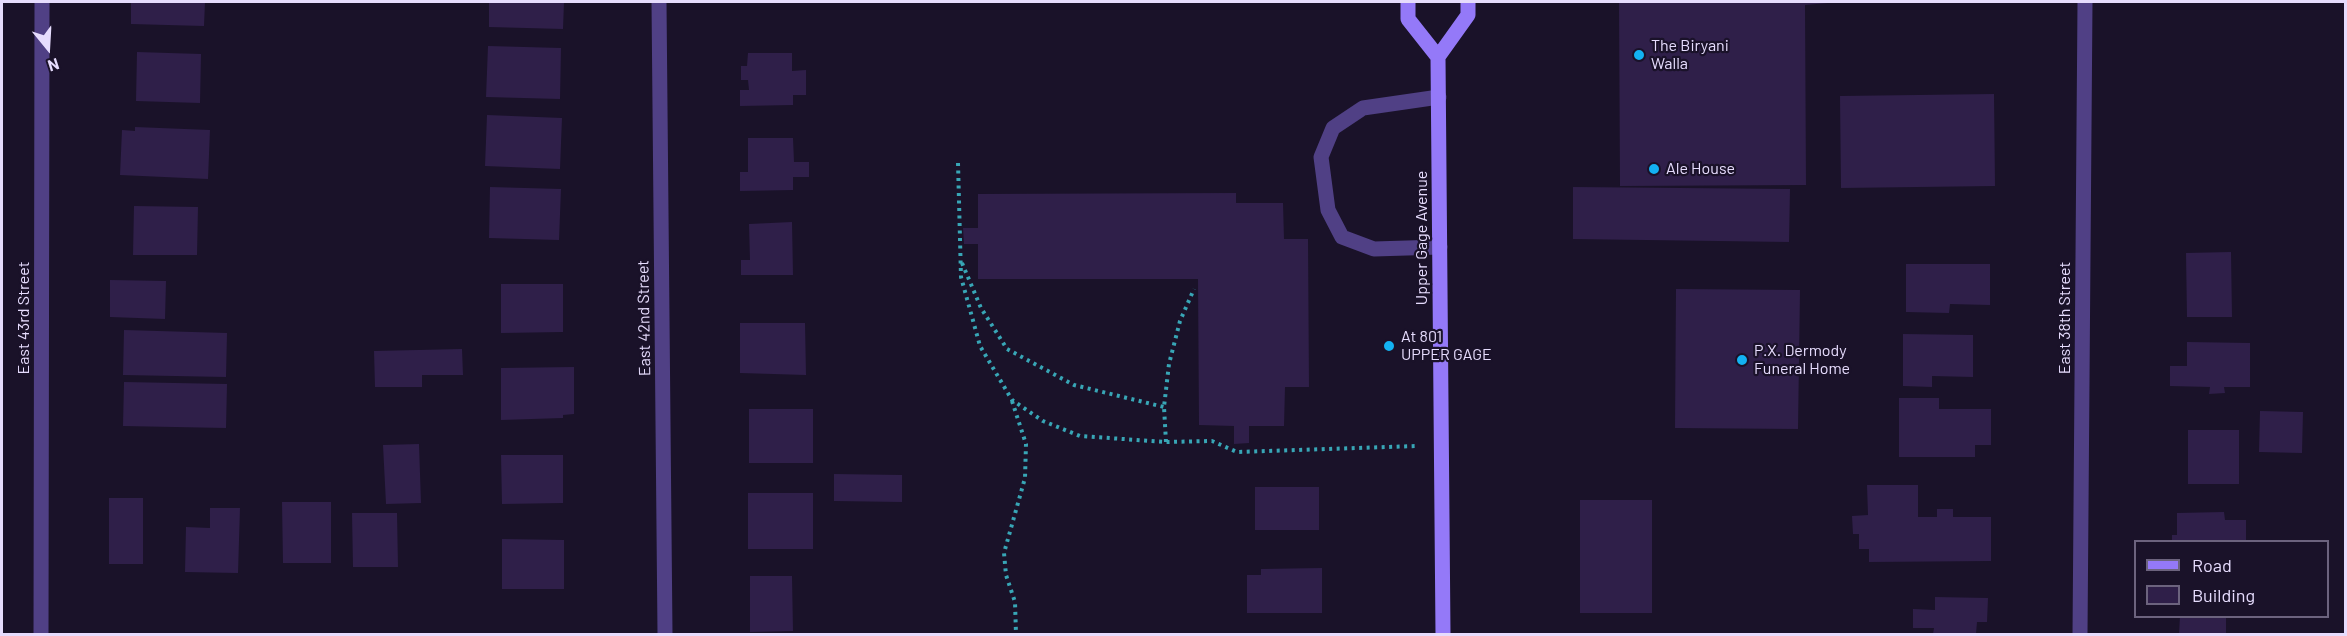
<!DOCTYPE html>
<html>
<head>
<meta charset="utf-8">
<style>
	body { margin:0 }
	#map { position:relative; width:2347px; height:636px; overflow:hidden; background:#1a1229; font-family:Barlow,sans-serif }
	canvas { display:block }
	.frame { position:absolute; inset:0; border:3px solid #e6dcfd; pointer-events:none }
	.legend { position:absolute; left:2134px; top:540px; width:195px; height:78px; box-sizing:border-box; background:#1a1229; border:2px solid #6c637e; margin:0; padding:8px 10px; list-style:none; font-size:18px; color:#e6dcfd }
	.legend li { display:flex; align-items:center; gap:12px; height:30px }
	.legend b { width:30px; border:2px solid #6c637e }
	.north { position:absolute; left:18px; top:18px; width:60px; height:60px; -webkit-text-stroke:4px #1a1229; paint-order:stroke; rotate:162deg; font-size:16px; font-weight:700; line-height:24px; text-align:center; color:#e6dcfd }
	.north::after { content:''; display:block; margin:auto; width:21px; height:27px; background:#e6dcfd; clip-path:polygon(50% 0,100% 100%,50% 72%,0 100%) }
</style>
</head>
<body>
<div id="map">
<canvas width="2347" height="636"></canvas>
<div class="frame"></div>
<ul class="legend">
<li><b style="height:8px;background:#9479f8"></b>Road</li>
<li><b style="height:16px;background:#2f1f49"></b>Building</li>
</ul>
<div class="north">N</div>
</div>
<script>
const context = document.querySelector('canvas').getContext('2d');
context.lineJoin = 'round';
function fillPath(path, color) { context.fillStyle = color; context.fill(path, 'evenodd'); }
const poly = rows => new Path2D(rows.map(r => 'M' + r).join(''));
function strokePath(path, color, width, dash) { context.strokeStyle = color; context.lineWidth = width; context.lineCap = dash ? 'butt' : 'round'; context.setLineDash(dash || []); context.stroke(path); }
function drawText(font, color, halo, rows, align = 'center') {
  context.font = font + ' Barlow,sans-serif'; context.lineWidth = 4.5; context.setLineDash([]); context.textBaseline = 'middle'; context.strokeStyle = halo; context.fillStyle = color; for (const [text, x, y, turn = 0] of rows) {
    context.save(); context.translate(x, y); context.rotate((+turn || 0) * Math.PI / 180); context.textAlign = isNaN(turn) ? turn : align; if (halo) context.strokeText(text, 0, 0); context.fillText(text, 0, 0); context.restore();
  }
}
const building = poly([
	[131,2,205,2,204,26,131,24],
	[489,2,564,2,563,29,489,27],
	[1619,2,1828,2,1828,3,1805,5,1806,185,1620,186],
	[488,46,561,48,560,99,486,97],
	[137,52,201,54,200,103,136,101],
	[748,53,792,53,792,71,806,70,806,95,793,95,793,105,740,106,740,90,749,90,748,80,741,80,741,66,747,66],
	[1994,94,1995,186,1841,188,1840,96],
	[487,115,562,118,560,169,485,166],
	[135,127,210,130,208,179,120,175,122,130,135,131],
	[748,138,793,138,794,162,809,162,809,177,793,177,793,190,740,191,740,172,748,172],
	[490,187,561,189,559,240,489,238],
	[1573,187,1790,189,1789,242,1573,239],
	[1236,193,1236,203,1283,203,1284,239,1308,239,1309,387,1285,387,1284,426,1249,426,1249,443,1234,444,1234,426,1199,425,1198,279,978,279,978,244,964,244,963,228,978,228,978,194],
	[134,206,198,207,197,255,133,255],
	[792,222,793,275,741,275,741,260,750,260,749,224],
	[2231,252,2232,317,2187,317,2186,253],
	[1906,264,1990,264,1990,305,1950,304,1949,313,1906,312],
	[110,280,166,281,165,319,110,317],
	[501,284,563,284,563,332,501,333],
	[1676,289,1800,290,1798,429,1675,428],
	[740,323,805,323,806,375,740,373],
	[124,330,227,333,226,377,123,375],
	[1903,334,1973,335,1973,377,1932,376,1932,387,1903,386],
	[2187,342,2250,343,2250,387,2224,387,2225,393,2209,394,2210,387,2170,386,2170,366,2187,366],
	[462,349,463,375,422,375,422,387,375,387,374,351],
	[574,367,574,414,563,415,563,418,501,420,501,368],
	[124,382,227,384,226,428,123,426],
	[1899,398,1939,398,1939,409,1991,409,1991,445,1975,445,1975,457,1899,457],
	[749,409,813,409,813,463,749,463],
	[2260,411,2303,412,2302,453,2259,452],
	[2188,430,2239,430,2239,484,2188,484],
	[419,444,421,503,386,504,383,445],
	[501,455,563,455,563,503,502,504],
	[834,474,902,475,902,502,834,501],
	[1867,485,1918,485,1918,517,1937,517,1937,509,1953,509,1953,517,1991,517,1991,561,1869,562,1869,549,1859,549,1859,534,1853,534,1852,516,1868,515],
	[1255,487,1319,487,1319,530,1255,530],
	[748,493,813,493,813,549,748,549],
	[109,498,143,498,143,564,109,564],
	[1580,500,1652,500,1652,613,1580,613],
	[282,502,331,502,331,563,283,563],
	[210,508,240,508,238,573,185,572,186,527,210,528],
	[2224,512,2225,520,2246,520,2246,542,2172,542,2172,535,2177,535,2177,513],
	[352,513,397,513,398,567,353,567],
	[502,539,564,540,564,589,502,589],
	[1322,568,1322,613,1247,613,1247,575,1261,575,1261,569],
	[750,576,792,576,793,631,750,632],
	[1935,597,1988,598,1987,622,1977,622,1976,634,1933,634,1934,628,1913,628,1913,609,1935,610],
	[2180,616,2226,616,2226,634,2179,634]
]);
const path = poly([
	[958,163,961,277,980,346,1012,400,1043,421,1080,436,1166,442,1212,441,1237,452,1416,446],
	[962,263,981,308,1007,349,1074,385,1164,407],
	[1012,401,1026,444,1025,478,1004,553,1006,575,1015,602,1016,634],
	[1166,442,1164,407,1169,364,1180,321,1194,289]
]);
const lane = poly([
	[1439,97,1363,108,1333,128,1321,157,1328,210,1342,237,1374,249,1440,247]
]);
const street = poly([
	[659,2,665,634],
	[41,634,42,2],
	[2080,634,2085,2]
]);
const secondary = poly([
	[1408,2,1408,19,1438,57],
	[1443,634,1438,57,1468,15,1468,2]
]);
const markers = [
	[1639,55,6,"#13b2f2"],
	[1654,169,6,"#13b2f2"],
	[1389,346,6,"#13b2f2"],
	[1742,360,6,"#13b2f2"]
];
const poiNames = [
	["The Biryani",1651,46],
	["Walla",1651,64],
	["Ale House",1666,169],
	["At 801",1401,337],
	["UPPER GAGE",1401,355],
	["P.X. Dermody",1754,351],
	["Funeral Home",1754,369]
];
const streetNames = [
	["Upper Gage Avenue",1422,238,-90],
	["East 43rd Street",24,318,-90],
	["East 42nd Street",644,318,-91],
	["East 38th Street",2065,318,-90]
];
fillPath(building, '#2f1f49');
strokePath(path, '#38a6b6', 4, [3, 4.5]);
strokePath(lane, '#504085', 15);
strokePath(street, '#504085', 15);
strokePath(secondary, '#9479f8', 15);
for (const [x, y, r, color] of markers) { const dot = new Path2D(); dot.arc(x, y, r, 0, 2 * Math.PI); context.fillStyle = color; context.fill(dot); strokePath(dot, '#1a1229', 2); }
drawText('16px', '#e6dcfd', '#1a1229', poiNames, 'left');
drawText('16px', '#e6dcfd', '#1a1229', streetNames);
</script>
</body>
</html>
